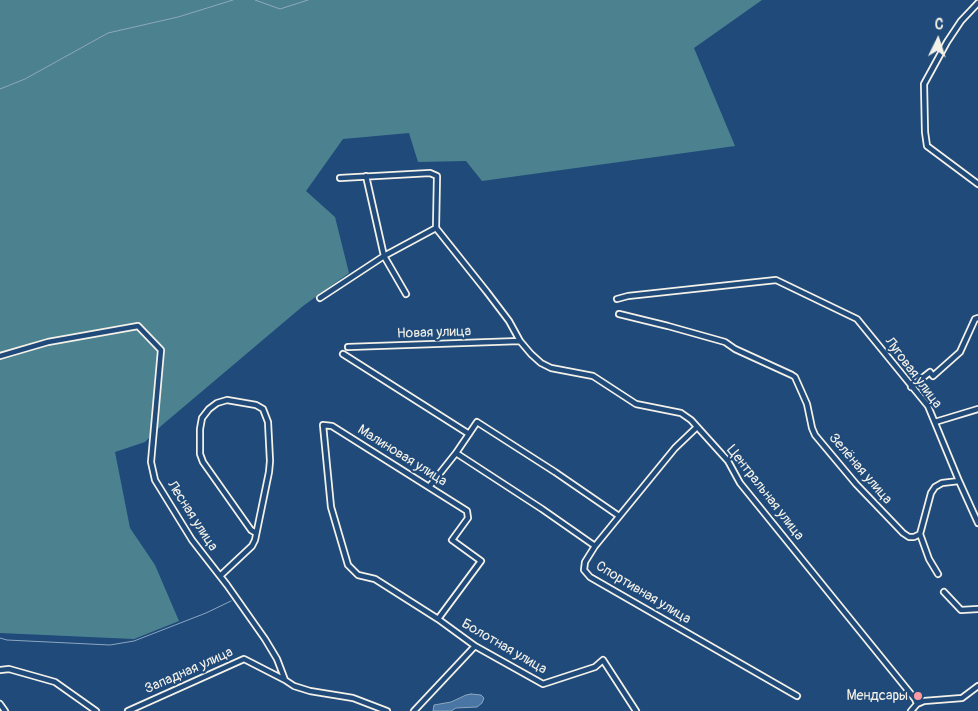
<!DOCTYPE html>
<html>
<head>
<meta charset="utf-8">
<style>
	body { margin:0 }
	#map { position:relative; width:978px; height:711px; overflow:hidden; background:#1f4a7a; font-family:Pangolin,sans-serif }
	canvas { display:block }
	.north { position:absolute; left:913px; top:15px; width:50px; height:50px; -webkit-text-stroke:4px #1f4a7a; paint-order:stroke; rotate:4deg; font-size:14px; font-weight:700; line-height:20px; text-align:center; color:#f4f1e8 }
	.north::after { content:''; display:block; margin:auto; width:18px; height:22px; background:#f4f1e8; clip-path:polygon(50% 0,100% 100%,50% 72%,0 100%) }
</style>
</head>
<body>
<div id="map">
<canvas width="978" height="711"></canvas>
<div class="north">С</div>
</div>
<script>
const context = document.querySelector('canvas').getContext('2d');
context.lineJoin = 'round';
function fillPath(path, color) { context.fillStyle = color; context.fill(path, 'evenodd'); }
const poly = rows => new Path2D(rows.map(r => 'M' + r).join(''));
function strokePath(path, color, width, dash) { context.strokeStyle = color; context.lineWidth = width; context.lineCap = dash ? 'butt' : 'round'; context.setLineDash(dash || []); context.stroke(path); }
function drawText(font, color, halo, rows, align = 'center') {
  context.font = font + ' Pangolin,sans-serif'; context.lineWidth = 4.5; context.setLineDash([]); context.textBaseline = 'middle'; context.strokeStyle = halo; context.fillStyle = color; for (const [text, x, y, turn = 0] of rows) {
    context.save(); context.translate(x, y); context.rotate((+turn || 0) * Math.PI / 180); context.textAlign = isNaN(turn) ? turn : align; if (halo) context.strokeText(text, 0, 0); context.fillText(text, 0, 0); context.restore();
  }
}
const green = poly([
	[0,0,762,0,694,48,735,146,482,181,466,161,418,162,409,133,343,139,306,191,335,217,349,273,303,306,161,426,145,442,115,452,130,528,155,565,179,621,134,639,0,633]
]);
const water = poly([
	[471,694,481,695,484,698,482,703,477,707,456,708,451,711,433,711,434,705,451,702,466,695,471,694]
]);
const stream = poly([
	[255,0,280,9,308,0],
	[0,89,25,79,108,33,178,17,233,0],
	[0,638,7,640,110,645,134,641,206,613,231,601]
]);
const street = poly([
	[978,3,961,21,947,42,924,84,925,132,927,146,978,184],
	[366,176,384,256,406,294],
	[340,178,430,173,437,176,436,228,487,292,509,321,520,341,531,354,541,363,551,368,593,376,636,404,681,413,691,420,728,461,740,483,915,699,917,704],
	[320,298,384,256,436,228],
	[617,299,628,296,776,280,857,319,928,406,959,481,978,523],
	[619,314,668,326,725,342,735,349,792,375,795,377,807,404,812,428,815,435,856,484,903,533,909,537,914,537,920,534],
	[348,347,520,341],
	[343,354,469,434],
	[0,356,48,342,138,326,161,350,151,462,155,480,192,540,227,585,265,639,277,659,285,680,294,686,310,691,353,698,387,711],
	[911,387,930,372,933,376,960,352,975,319,978,318],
	[935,422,978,409],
	[697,427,675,448,595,546,585,562,584,570,590,577,797,696],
	[456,453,542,509,595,546],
	[429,487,456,453,477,422,555,472,619,516],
	[938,574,929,559,920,534,931,493,935,487,942,483,959,481],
	[220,576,252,546,255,540,269,472,270,461,268,422,263,409,256,405,227,400,217,403,209,409,202,418,200,429,200,454,203,462,251,530,256,533],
	[944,592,961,610,978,609],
	[438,619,481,561,452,540,468,518,467,511,332,426,323,425,331,507,348,565,358,575,375,579,438,619,475,646,543,684,595,667,603,660,636,711],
	[0,670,9,669,55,682,96,711],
	[0,704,5,711],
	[128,711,244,659,285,680],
	[414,711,475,646],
	[911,711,917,704,924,701,962,698,978,686]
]);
const markers = [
	[918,696,5,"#ff9aa2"]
];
const streetNames = [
	["Новая улица",434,333,-2],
	["Луговая улица",913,373,53],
	["Малиновая улица",402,456,32],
	["Зелёная улица",860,469,49],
	["Центральная улица",765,493,52],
	["Лесная улица",192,516,57],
	["Спортивная улица",643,593,31],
	["Болотная улица",504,647,30],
	["Западная улица",189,671,-24]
];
const poiNames = [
	["Мендсары",908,696]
];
fillPath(green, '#4c8290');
fillPath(water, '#4976a4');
strokePath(water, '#8da7bf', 1);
strokePath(stream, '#8da7bf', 1);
strokePath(street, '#f4f1e8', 8);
strokePath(street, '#1f4a7a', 4.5);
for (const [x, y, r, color] of markers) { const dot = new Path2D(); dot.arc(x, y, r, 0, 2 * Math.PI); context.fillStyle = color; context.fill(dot); strokePath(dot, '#1f4a7a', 2); }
drawText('14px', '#f4f1e8', '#1f4a7a', streetNames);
drawText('14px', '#f4f1e8', '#1f4a7a', poiNames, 'right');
</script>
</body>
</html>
